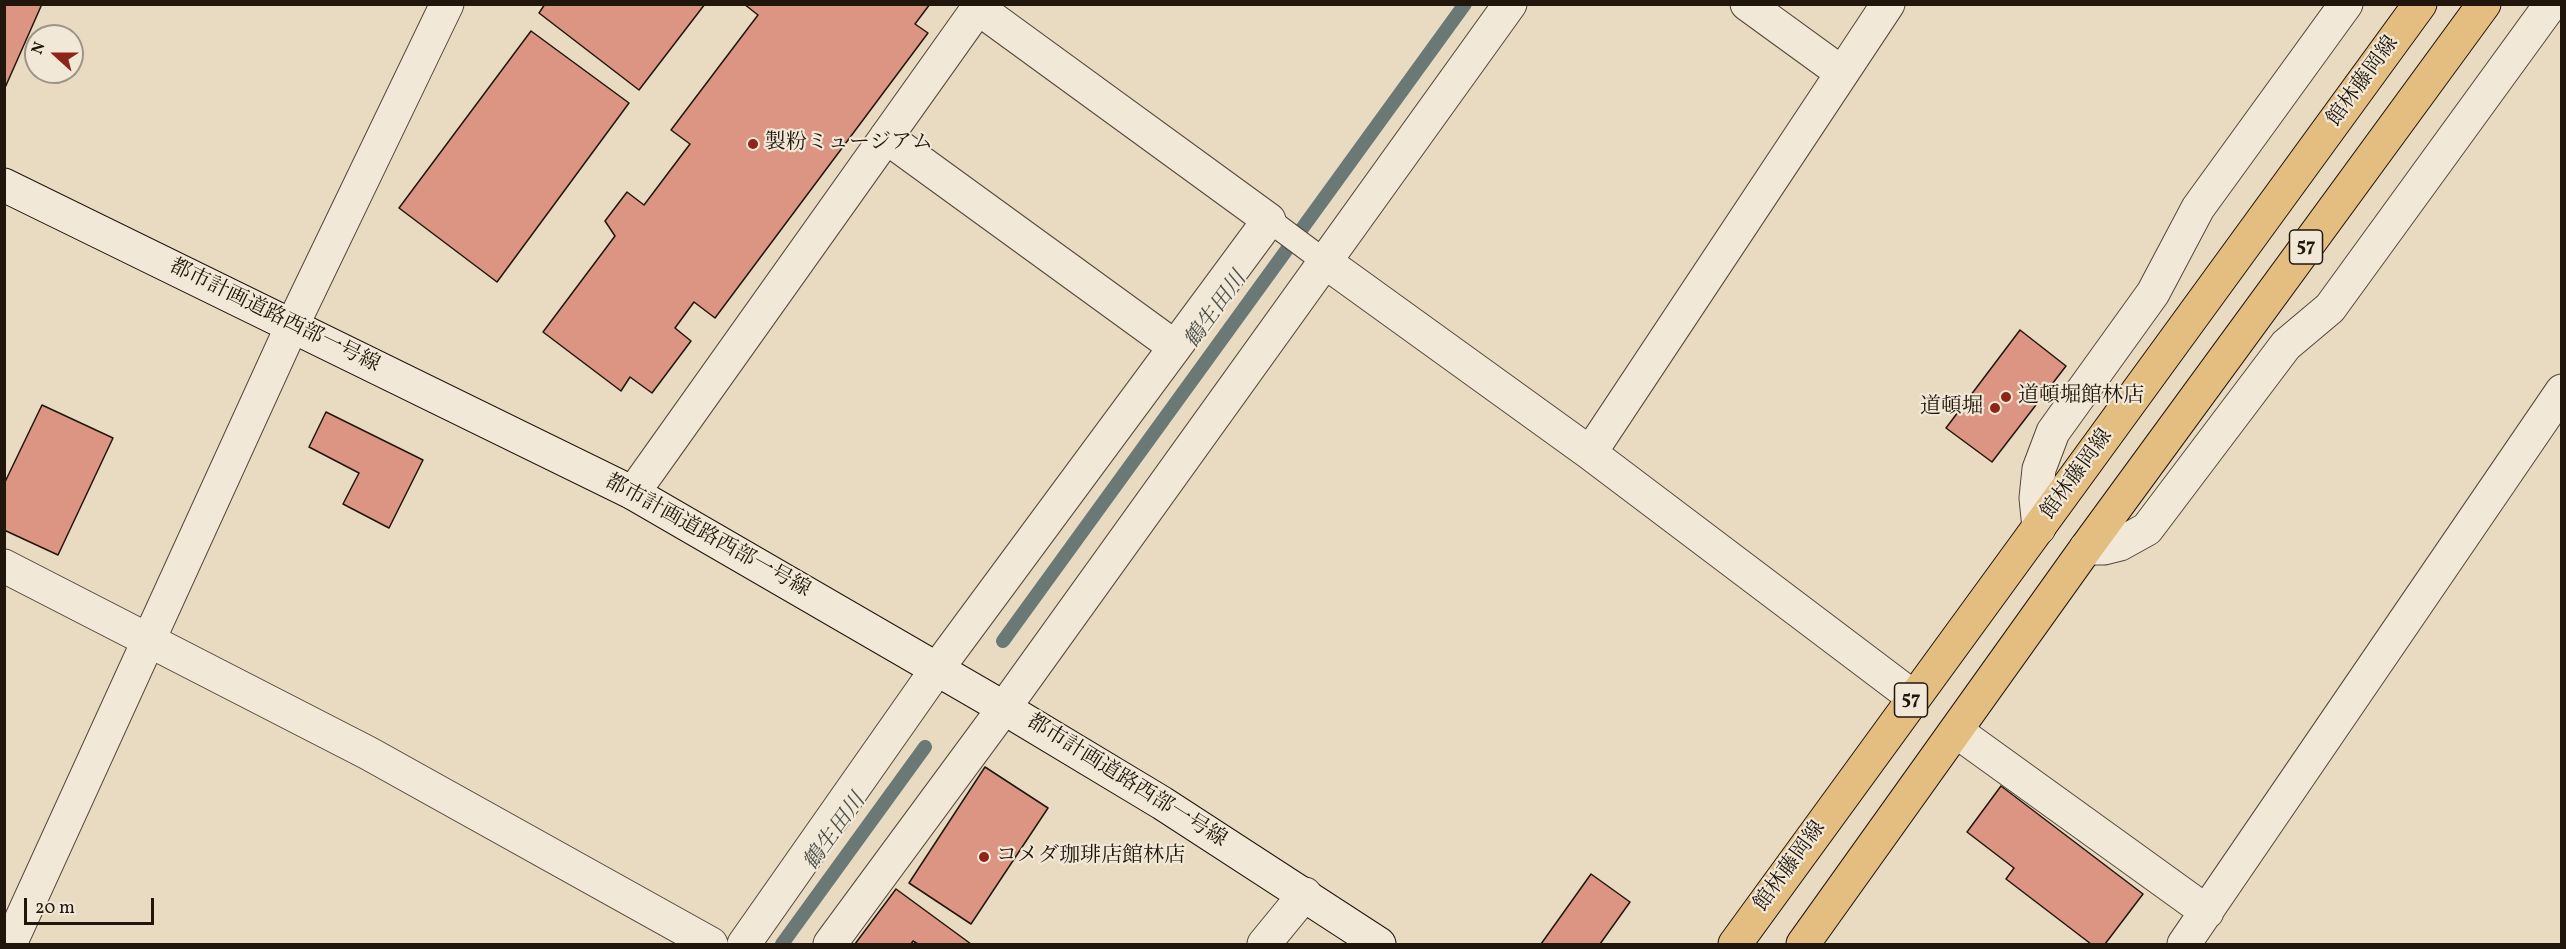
<!DOCTYPE html>
<html>
<head>
<meta charset="utf-8">
<style>
	body { margin:0 }
	#map { position:relative; width:2566px; height:949px; overflow:hidden; background:#e9dbc2; font-family:Vollkorn,serif }
	canvas { display:block }
	.frame { position:absolute; inset:0; border:6px solid #21160c; pointer-events:none }
	.north { position:absolute; left:24px; top:24px; width:60px; height:60px; box-sizing:border-box; background:#f1e8d7; border:2px solid #9e9486; border-radius:50%; rotate:291deg; font-size:16px; font-weight:700; line-height:24px; text-align:center; color:#21160c }
	.north::after { content:''; display:block; margin:auto; width:21px; height:27px; background:#8f2418; clip-path:polygon(50% 0,100% 100%,50% 72%,0 100%) }
	.scale { position:absolute; left:24px; top:898px; width:130px; height:27px; box-sizing:border-box; border:3px solid #21160c; border-top:0; padding-left:8px; font-size:18px; line-height:21px; white-space:nowrap; color:#21160c; -webkit-text-stroke:4px #f1e8d7; paint-order:stroke }
</style>
</head>
<body>
<div id="map">
<canvas width="2566" height="949"></canvas>
<div class="frame"></div>
<div class="north">N</div>
<div class="scale">20 m</div>
</div>
<script>
const context = document.querySelector('canvas').getContext('2d');
context.lineJoin = 'round';
const poly = rows => new Path2D(rows.map(r => 'M' + r).join(''));
function strokePath(path, color, width, dash) { context.strokeStyle = color; context.lineWidth = width; context.lineCap = dash ? 'butt' : 'round'; context.setLineDash(dash || []); context.stroke(path); }
function fillPath(path, color) { context.fillStyle = color; context.fill(path, 'evenodd'); }
function drawText(font, color, halo, rows, align = 'center') {
  context.font = font + ' Vollkorn,"Noto Serif JP",serif'; context.lineWidth = 4.5; context.setLineDash([]); context.textBaseline = 'middle'; context.strokeStyle = halo; context.fillStyle = color; for (const [text, x, y, turn = 0] of rows) {
    context.save(); context.translate(x, y); context.rotate((+turn || 0) * Math.PI / 180); context.textAlign = isNaN(turn) ? turn : align; if (halo) context.strokeText(text, 0, 0); context.fillText(text, 0, 0); context.restore();
  }
}
const stream = poly([
	[1003,641,1465,4],
	[782,944,925,747]
]);
const building = poly([
	[4,4,42,4,4,90,4,4],
	[545,4,705,4,639,90,539,13,545,4],
	[744,4,930,4,915,24,928,33,715,318,694,302,675,328,691,341,652,393,630,377,621,391,543,332,615,236,605,221,627,192,644,205,690,144,671,130,758,15,744,4],
	[531,31,629,103,497,282,399,208,531,31],
	[2020,330,2066,366,1992,462,1946,428,2020,330],
	[42,405,113,438,58,555,4,530,4,484,42,405],
	[326,412,423,460,389,528,343,504,359,473,309,447,326,412],
	[985,767,1048,808,971,924,909,883,985,767],
	[2001,786,2143,894,2105,944,2091,944,2006,879,2014,868,1967,832,2001,786],
	[1591,874,1630,902,1600,944,1541,944,1591,874],
	[896,889,971,944,918,944,913,941,911,944,855,944,896,889]
]);
const lane = poly([
	[1269,220,1324,261]
]);
const street = poly([
	[1747,4,1842,73],
	[886,137,1175,347],
	[1324,261,1590,453,1913,697],
	[1590,453,1888,4],
	[633,493,978,8,1269,220,937,669,744,944],
	[2039,528,2036,498,2039,469,2053,432,2153,293,2198,208,2346,4],
	[2086,548,2104,548,2120,544,2147,529,2286,345,2330,308,2551,4],
	[4,566,368,753,711,944],
	[1956,731,2207,912],
	[10,944,292,326,447,4],
	[830,944,1004,708,1510,4],
	[1264,944,1305,894],
	[2184,944,2562,391]
]);
const secondary = poly([
	[4,185,633,493,1004,708,1162,803,1379,944]
]);
const primary = poly([
	[1735,944,2420,4],
	[1803,944,2086,548,2484,4]
]);
const markers = [
	[753,144,6,"#8f2418"],
	[2006,397,6,"#8f2418"],
	[1995,408,6,"#8f2418"],
	[984,857,6,"#8f2418"]
];
const shields = [
	[2306,247,33],
	[1911,700,33]
];
const shieldNames = [
	["57",2306,247],
	["57",1911,700]
];
const streetNames = [
	["館林藤岡線",2364,82,-54],
	["都市計画道路西部一号線",274,317,26],
	["館林藤岡線",2078,475,-54],
	["都市計画道路西部一号線",707,537,29],
	["都市計画道路西部一号線",1126,782,32],
	["館林藤岡線",1791,867,-54]
];
const poiNames = [
	["製粉ミュージアム",765,144],
	["道頓堀館林店",2018,397],
	["道頓堀",1983,408,"right"],
	["コメダ珈琲店館林店",996,857]
];
const waterNames = [
	["鶴生田川",1217,311,-54],
	["鶴生田川",836,833,-54]
];
strokePath(stream, '#6a7876', 14);
fillPath(building, '#db9582');
strokePath(building, '#21160c', 1.5);
strokePath(lane, '#53473a', 26);
strokePath(street, '#53473a', 35);
strokePath(secondary, '#21160c', 35);
strokePath(primary, '#21160c', 35);
strokePath(lane, '#f1e8d7', 24);
strokePath(street, '#f1e8d7', 33);
strokePath(secondary, '#f1e8d7', 33);
strokePath(primary, '#e4be81', 33);
for (const [x, y, r, color] of markers) { const dot = new Path2D(); dot.arc(x, y, r, 0, 2 * Math.PI); context.fillStyle = color; context.fill(dot); strokePath(dot, '#f1e8d7', 2); }
for (const [x, y, w] of shields) { const box = new Path2D(); box.roundRect(x - w / 2, y - 17, w, 34, 4.5); context.fillStyle = '#f1e8d7'; context.fill(box); strokePath(box, '#21160c', 1.5); }
drawText('bold 20px', '#21160c', null, shieldNames);
drawText('21px', '#21160c', '#f1e8d7', streetNames);
drawText('21px', '#21160c', '#f1e8d7', poiNames, 'left');
drawText('italic 22px', '#4b4f4a', '#f1e8d7', waterNames);
</script>
</body>
</html>
